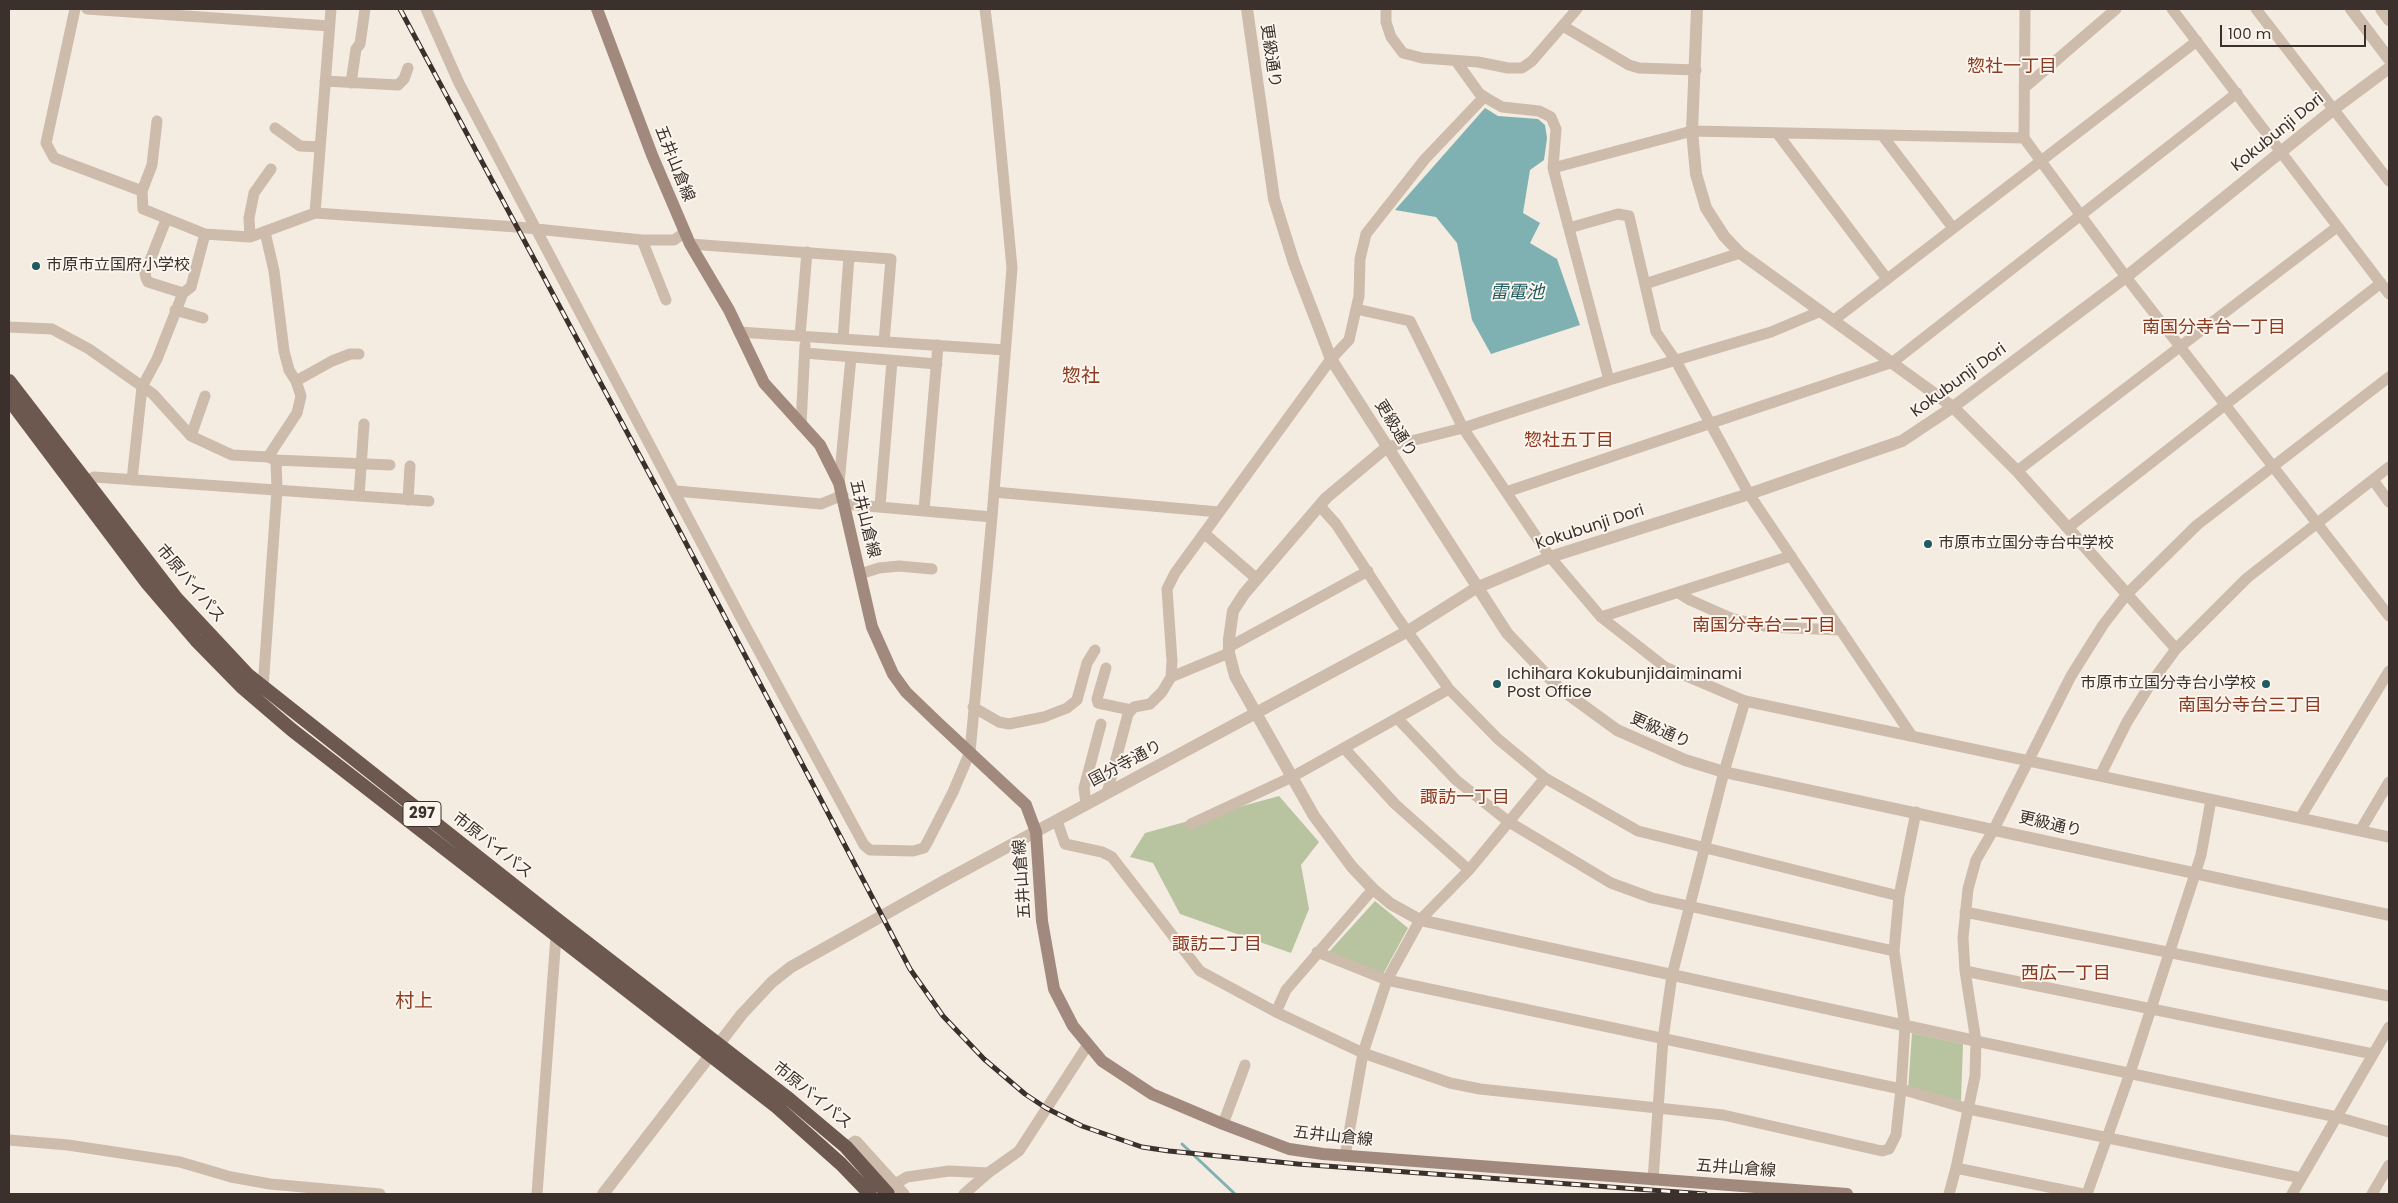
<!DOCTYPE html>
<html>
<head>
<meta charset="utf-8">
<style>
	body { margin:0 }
	#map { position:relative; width:2398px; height:1203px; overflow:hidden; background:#f4ebe1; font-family:Poppins,sans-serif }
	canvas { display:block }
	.frame { position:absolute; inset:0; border:10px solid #3b302b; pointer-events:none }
	.scale { position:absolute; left:2220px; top:25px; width:146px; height:22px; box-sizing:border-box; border:2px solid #3b302b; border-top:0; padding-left:6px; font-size:15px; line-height:18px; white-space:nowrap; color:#3b302b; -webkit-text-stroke:4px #fbf5ee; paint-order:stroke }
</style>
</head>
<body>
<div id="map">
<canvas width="2398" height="1203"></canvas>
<div class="frame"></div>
<div class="scale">100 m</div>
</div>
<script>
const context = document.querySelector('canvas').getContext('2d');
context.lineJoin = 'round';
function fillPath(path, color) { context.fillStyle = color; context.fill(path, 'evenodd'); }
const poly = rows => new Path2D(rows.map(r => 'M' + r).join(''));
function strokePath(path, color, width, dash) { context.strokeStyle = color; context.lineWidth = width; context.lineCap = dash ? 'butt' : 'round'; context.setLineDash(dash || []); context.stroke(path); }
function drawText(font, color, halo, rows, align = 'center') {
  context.font = font + ' Poppins,"Noto Sans JP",sans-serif'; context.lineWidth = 4; context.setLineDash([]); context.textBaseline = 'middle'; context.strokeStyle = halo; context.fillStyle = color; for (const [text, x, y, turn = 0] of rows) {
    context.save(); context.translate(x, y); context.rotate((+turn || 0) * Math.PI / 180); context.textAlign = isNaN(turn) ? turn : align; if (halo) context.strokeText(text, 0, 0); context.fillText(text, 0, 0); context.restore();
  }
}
const green = poly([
	[1279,796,1319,842,1301,865,1309,909,1291,953,1180,914,1153,863,1130,857,1145,833],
	[1375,901,1408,928,1382,976,1326,955],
	[1912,1033,1963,1044,1961,1101,1908,1091]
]);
const water = poly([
	[1485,108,1498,116,1538,119,1545,125,1547,138,1544,160,1530,170,1523,213,1540,223,1530,243,1557,259,1580,325,1491,354,1472,320,1457,243,1436,217,1395,210]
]);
const stream = poly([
	[1182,1144,1235,1194]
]);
const minor = poly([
	[75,9,46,143,54,158,142,191,143,209,205,234,250,237,315,213,517,227,642,240,674,240,684,233],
	[87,9,329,26],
	[426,9,459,83,741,618,864,845,870,850,913,851,924,848,928,841,953,792,970,752,992,517,1012,268,995,88,985,9],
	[1386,9,1386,22,1391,37,1403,53,1422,58,1478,62,1508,68,1522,68,1532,61,1577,9],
	[2025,9,2024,138,2126,277,2389,616],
	[2172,9,2389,294],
	[2256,9,2389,181],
	[1563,26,1629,65,1639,68,1696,70],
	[1456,61,1479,93,1488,99,1502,107,1539,111,1551,117,1556,129,1553,168],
	[325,81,398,85,404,79,408,68],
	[351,83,356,49,360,44,365,9],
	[2024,88,2116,9],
	[275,128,300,146,320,147],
	[1777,133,1887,279],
	[1882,135,1953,228],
	[142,191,152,165,157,121],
	[315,213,331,9],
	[1569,228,1618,214,1629,216,1656,332,1676,361,1749,494,1912,736],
	[265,232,274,271,284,351,289,370,296,381,301,396,297,413,268,457],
	[250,237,249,218,254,193,271,169],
	[642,240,666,300],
	[690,244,891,259,884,342],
	[1645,284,1740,253],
	[183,293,191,287,205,234],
	[1356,309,1410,321,1463,428,1550,557,1601,617,1665,667,1745,701,2389,837],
	[175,310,203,318],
	[1834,320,2197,41],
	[9,327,52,329,89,349,153,394,191,436,232,455,268,457,276,460,390,465],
	[739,332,1005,350],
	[800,336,807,252],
	[843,339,849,256],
	[805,353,937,364],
	[1609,380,1553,168,1692,131,2024,138],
	[296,381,332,361,350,354,359,354],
	[801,425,805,345],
	[191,436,205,396],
	[1387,447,1463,428,1609,380,1771,332,1821,311],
	[2017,471,2337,227],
	[132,480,142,387,157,359,183,293,148,282,146,278,145,273,166,220],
	[2373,480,2389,502],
	[86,481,94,477,429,501],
	[839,483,851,357],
	[676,491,821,504,843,495],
	[994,492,1219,512],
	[1506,492,1893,362,2237,93],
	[359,496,364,424],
	[408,500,410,466],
	[845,504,992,517],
	[880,506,892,361],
	[1320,506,1336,524,1397,617,1449,689,1498,739,1545,778,1638,831,1899,896],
	[924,510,938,345],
	[2069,527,2381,283],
	[1205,534,1257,579],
	[860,574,879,568,899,566,932,569],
	[1679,593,1690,600,1733,619,1770,627,1841,630],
	[2127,594,2176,649],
	[1601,617,1791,556],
	[1229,647,1368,571],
	[1106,668,1097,699,1098,703,1131,710],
	[1171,677,1229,653],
	[263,688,277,490,276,460],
	[973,707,999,722,1009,724,1044,717,1067,708,1077,700,1087,663,1095,650],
	[1397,718,1456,780,1509,822,1611,883,1652,898,1894,951],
	[1344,748,1395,804,1469,870],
	[2100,776,2127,722,2151,683,2176,649,2247,578,2389,467],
	[1107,793,1128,714,1134,707,1150,704,1162,692,1171,677,1172,661,1167,589,1175,573,1331,359,1349,340,1359,296,1360,259,1366,234,1425,159,1484,97],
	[1086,804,1084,788,1101,724],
	[2300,818,2389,671],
	[1057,821,1065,844,1102,852,1112,857,1200,971,1276,1012,1363,1053,1450,1083,1480,1089,1723,1115,1882,1151,1889,1149,1896,1135,1901,1089,1905,1026,1894,951,1899,896,1916,812],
	[1191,824,1292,777,1449,689],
	[2360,831,2389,782],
	[1965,912,2389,996],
	[1317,952,1387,980,1901,1089,1969,1109,2301,1178],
	[1965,971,2373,1054],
	[1276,1012,1286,990,1373,889],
	[1976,1041,2337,1117,2389,1132],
	[1223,1124,1245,1065],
	[9,1140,68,1145,180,1162,231,1177,270,1184,380,1194],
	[846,1147,855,1141,857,1142,904,1194],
	[1345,1156,1363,1053,1387,980,1420,920,1469,870,1545,778],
	[1956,1168,2083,1194],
	[1653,1180,1663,1039,1672,975,1724,772,1745,701],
	[895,1184,907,1177,949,1171,988,1173],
	[537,1194,556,936],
	[964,1194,988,1173,1019,1151,1087,1046],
	[1949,1194,1956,1168,1975,1076,1976,1041,1965,971,1963,938,1968,889,1976,860,1994,829,2071,676,2103,625,2127,594,2197,525,2389,377],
	[2087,1194,2130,1073,2195,874,2201,855,2211,800],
	[2292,1194,2389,1027],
	[2372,1194,2389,1165]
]);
const tertiary = poly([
	[1247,9,1274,199,1294,263,1331,359,1507,633,1558,687,1617,730,1685,760,1724,772,2389,915],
	[1697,9,1692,131,1696,174,1706,208,1724,236,1740,253,1953,407,2017,471,2127,594],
	[2351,9,2389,59],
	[2381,9,2389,20],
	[1387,447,1326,498,1244,594,1233,611,1229,639,1229,653,1235,676,1314,816,1352,867,1373,889,1391,904,1420,920,1976,1041],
	[603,1194,742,1014,772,982,791,967,946,880,1408,631,1476,588,1550,557,1749,494,1902,441,1953,407,2126,277,2334,109,2389,68]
]);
const secondary = poly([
	[597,9,652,155,690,244,729,310,764,383,820,445,839,483,872,627,893,674,906,692,935,720,1026,805,1036,832,1042,921,1054,989,1073,1026,1102,1061,1152,1094,1223,1124,1289,1149,1323,1154,1847,1194]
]);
const trunk = poly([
	[9,381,176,598,248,675,555,918,789,1099,846,1147,888,1194],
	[9,399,148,584,196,640,243,688,292,730,777,1107,841,1164,870,1194]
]);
const rail = poly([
	[400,9,658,490,910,969,943,1016,984,1059,1025,1094,1046,1108,1082,1126,1142,1147,1169,1151,1298,1164,1705,1194]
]);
const markers = [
	[36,266,5,"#1f5a5e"],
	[1928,544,5,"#1f5a5e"],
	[1497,684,5,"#1f5a5e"],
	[2266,684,5,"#1f5a5e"]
];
const shields = [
	[422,814,38]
];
const shieldNames = [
	["297",422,814]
];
const streetNames = [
	["更級通り",1270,56,82],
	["Kokubunji Dori",2278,133,-39],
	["五井山倉線",674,164,68],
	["Kokubunji Dori",1959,381,-36],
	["更級通り",1395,429,58],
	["五井山倉線",864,519,76],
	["Kokubunji Dori",1590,528,-18],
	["市原バイパス",190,584,50],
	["更級通り",1660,731,24],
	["国分寺通り",1126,764,-28],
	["更級通り",2050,825,13],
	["市原バイパス",492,846,38],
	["五井山倉線",1023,879,-94],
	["市原バイパス",812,1096,39],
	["五井山倉線",1333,1137,6],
	["五井山倉線",1736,1169,4]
];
const poiNames = [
	["市原市立国府小学校",46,266],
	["市原市立国分寺台中学校",1938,544],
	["Ichihara Kokubunjidaiminami",1507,675],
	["Post Office",1507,693],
	["市原市立国分寺台小学校",2256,684,"right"]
];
const neighbourhoodNames = [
	["惣社一丁目",2012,67],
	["南国分寺台一丁目",2214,328],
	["惣社五丁目",1569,441],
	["南国分寺台二丁目",1764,626],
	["南国分寺台三丁目",2250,706],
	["諏訪一丁目",1465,798],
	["諏訪二丁目",1217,945],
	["西広一丁目",2066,974]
];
const waterNames = [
	["雷電池",1517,293]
];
const quarterNames = [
	["惣社",1081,377],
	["村上",414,1002]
];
fillPath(green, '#b8c4a0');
fillPath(water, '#7fb0b2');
strokePath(stream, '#7fb0b2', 3);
strokePath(minor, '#cdbbac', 11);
strokePath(tertiary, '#cdbbac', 12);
strokePath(secondary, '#a18a7d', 12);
strokePath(trunk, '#6c584f', 14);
strokePath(rail, '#3b302b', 5);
strokePath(rail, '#fbf5ee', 3, [9]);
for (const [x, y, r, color] of markers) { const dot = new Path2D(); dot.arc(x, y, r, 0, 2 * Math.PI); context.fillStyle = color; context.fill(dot); strokePath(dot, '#fbf5ee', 2); }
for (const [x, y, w] of shields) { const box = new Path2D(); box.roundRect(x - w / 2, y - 12.5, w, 25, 4); context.fillStyle = '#fbf5ee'; context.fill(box); strokePath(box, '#3b302b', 1); }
drawText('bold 15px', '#3b302b', null, shieldNames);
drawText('16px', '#3b302b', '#fbf5ee', streetNames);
drawText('16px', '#3b302b', '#fbf5ee', poiNames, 'left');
drawText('18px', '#8c3b22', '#fbf5ee', neighbourhoodNames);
drawText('italic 18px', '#1f5a5e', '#fbf5ee', waterNames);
drawText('19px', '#8c3b22', '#fbf5ee', quarterNames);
</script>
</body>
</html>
